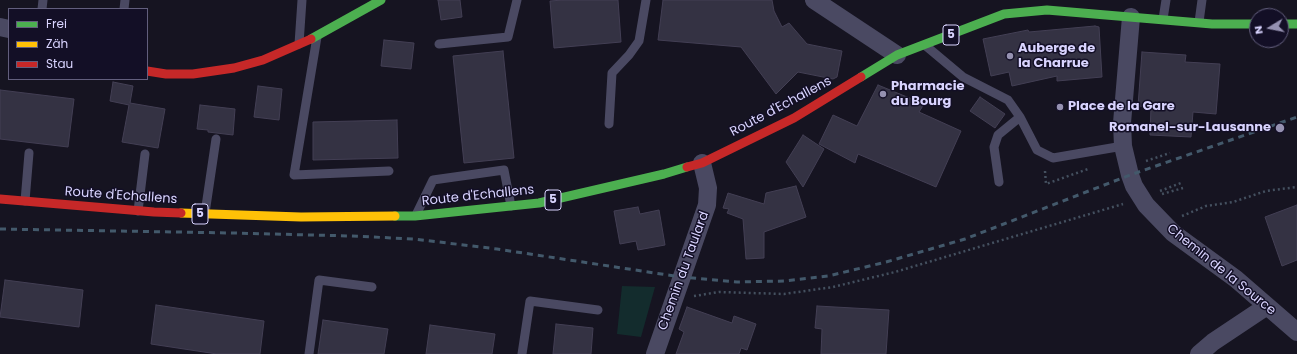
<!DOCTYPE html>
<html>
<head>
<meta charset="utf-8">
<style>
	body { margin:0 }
	#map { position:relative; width:1297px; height:354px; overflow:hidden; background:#161421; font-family:Poppins,sans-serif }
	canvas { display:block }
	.legend { position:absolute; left:8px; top:8px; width:140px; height:72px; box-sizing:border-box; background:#130f26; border:1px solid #625e7d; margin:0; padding:5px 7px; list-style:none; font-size:12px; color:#d9d4ff }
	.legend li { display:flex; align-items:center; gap:8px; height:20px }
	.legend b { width:20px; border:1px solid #625e7d }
	.north { position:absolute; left:1249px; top:8px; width:40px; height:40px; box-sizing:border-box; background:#130f26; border:1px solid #625e7d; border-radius:50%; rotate:260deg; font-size:11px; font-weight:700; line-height:16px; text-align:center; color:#d9d4ff }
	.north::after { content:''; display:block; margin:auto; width:14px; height:18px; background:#9591b1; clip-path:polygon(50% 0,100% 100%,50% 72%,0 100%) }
</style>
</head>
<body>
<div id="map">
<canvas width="1297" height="354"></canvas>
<ul class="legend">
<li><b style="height:5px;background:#4caf50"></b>Frei</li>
<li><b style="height:5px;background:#ffc107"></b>Zäh</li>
<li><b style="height:5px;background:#c62828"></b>Stau</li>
</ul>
<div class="north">N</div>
</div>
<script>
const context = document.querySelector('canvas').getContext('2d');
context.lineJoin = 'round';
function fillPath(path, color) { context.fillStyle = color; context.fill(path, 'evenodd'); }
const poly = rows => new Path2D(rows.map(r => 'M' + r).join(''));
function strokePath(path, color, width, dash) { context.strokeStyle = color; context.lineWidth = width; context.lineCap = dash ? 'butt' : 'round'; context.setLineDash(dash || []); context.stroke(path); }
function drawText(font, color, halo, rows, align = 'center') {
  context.font = font + ' Poppins,sans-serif'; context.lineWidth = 3; context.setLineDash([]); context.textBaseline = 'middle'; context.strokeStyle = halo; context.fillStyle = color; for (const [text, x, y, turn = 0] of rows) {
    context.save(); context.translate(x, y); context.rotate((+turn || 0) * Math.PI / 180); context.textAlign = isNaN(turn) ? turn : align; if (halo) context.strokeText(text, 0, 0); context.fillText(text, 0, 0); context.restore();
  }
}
const green = poly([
	[622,286,655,287,641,337,617,334]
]);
const building = poly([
	[438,0,460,0,462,17,441,20,438,0],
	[563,0,618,0,621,42,554,48,550,1,563,0],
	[663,0,772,0,774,11,782,27,789,23,807,44,842,51,837,77,833,79,798,72,776,94,741,47,658,40,663,0],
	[1095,26,1099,27,1102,77,1057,81,1057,76,1012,86,1009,72,991,76,983,39,1028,30,1029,32,1095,26],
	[384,40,414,43,411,69,381,66,384,40],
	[503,51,514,158,464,163,453,56,503,51],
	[1142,52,1186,55,1185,62,1220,64,1216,114,1193,112,1191,137,1150,135,1151,107,1138,106,1142,52],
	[113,82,133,86,130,103,165,109,158,148,122,142,129,105,110,101,113,82],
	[878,85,924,104,919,112,961,131,936,187,858,154,855,163,819,144,833,115,857,126,878,85],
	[258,86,282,89,279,120,254,117,258,86],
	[0,90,74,99,68,147,0,139,0,90],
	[980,97,1005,114,995,128,970,111,980,97],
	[200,105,235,109,233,135,208,132,208,130,197,129,200,105],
	[397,120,398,158,313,160,313,122,397,120],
	[803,135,824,149,803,187,786,162,803,135],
	[796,186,806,217,764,232,764,258,746,259,743,219,727,213,729,209,723,208,728,193,764,204,766,193,796,186],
	[1297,205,1297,260,1282,266,1265,217,1297,205],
	[638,207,640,214,659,210,665,245,638,250,636,241,620,244,614,211,638,207],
	[5,280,83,290,79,327,0,317,5,280],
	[156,305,264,321,260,354,217,354,151,344,156,305],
	[817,306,889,310,886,354,821,354,822,329,815,328,817,306],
	[687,307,732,323,734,316,756,324,747,350,741,348,739,354,676,354,684,332,679,329,687,307],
	[323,320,388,329,384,354,318,354,323,320],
	[556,324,593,328,591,354,553,354,556,324],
	[430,325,495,334,492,354,426,354,430,325]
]);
const path = poly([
	[1146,161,1170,153],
	[1045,171,1046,184,1088,169],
	[1160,191,1181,183],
	[1162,194,1183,188],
	[1182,216,1206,206,1233,202,1266,191,1297,187],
	[694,296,719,292,784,294,833,287,895,272,1123,204]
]);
const lane = poly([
	[42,9,43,0],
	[124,9,125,0],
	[1163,19,1166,0],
	[1199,22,1202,0],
	[317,37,294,175,389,171],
	[299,44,302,0],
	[439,44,508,37,517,0],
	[926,46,963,77,1008,100,1020,117,1037,150,1053,158,1123,146],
	[609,124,612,73,629,55,639,41,646,0],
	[999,182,994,147,998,135,1020,117],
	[25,201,29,153],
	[138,211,145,154],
	[205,213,216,139],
	[416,215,433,180,504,170,511,206],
	[309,354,319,280,372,287],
	[522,354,530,301,598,310]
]);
const street = poly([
	[814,0,897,55],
	[1131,17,1122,123,1123,146,1130,175,1134,186,1146,205,1173,233,1236,279,1297,332],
	[0,27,9,29],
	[655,354,707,205,708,188,702,163],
	[1199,354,1213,342,1267,306]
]);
const fast = poly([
	[1281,24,1297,24],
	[311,39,381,0],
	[861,77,897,55,1004,14,1047,10,1212,24,1257,24],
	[395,216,415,216,539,203,664,174,687,167]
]);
const slow = poly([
	[181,213,301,217,395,216]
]);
const jam = poly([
	[147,71,166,74,193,74,234,68,263,60,311,39],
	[687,167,702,163,794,118,861,77],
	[0,199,154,212,181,213]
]);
const rail = poly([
	[0,229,233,233,351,236,414,239,497,249,681,277,737,282,784,281,828,276,849,271,886,262,965,239,1130,175,1297,117]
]);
const markers = [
	[1010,56,4,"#9591b1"],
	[883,94,4,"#9591b1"],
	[1060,107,4,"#9591b1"],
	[1280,128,5,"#9591b1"]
];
const shields = [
	[951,35,16],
	[553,200,16],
	[200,214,16]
];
const shieldNames = [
	["5",951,35],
	["5",553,200],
	["5",200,214]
];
const poiNames = [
	["Auberge de",1018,49],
	["la Charrue",1018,64],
	["Pharmacie",891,87],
	["du Bourg",891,102],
	["Place de la Gare",1068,107],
	["Romanel-sur-Lausanne",1271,128,"right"]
];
const streetNames = [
	["Route d'Echallens",781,107,-28],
	["Route d'Echallens",121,196,4],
	["Route d'Echallens",478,196,-6],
	["Chemin de la Source",1221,270,39],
	["Chemin du Taulard",684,271,-70]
];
fillPath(green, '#132c2d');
fillPath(building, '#343243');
strokePath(building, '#433f54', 1);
strokePath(path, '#44505f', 2.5, [2, 3]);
strokePath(lane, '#4a4962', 9);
strokePath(street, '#4a4962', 18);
strokePath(fast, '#4caf50', 9);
strokePath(slow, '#ffc107', 9);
strokePath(jam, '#c62828', 9);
strokePath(rail, '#43596b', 3, [6, 5]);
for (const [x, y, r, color] of markers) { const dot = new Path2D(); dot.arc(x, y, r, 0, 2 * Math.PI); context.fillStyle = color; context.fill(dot); strokePath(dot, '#130f26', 1.5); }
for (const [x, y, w] of shields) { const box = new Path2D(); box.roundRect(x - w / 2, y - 10, w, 20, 3); context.fillStyle = '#130f26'; context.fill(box); strokePath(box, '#d9d4ff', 1); }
drawText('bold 12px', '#d9d4ff', null, shieldNames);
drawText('bold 13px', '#d9d4ff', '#130f26', poiNames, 'left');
drawText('13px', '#d9d4ff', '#130f26', streetNames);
</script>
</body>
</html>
